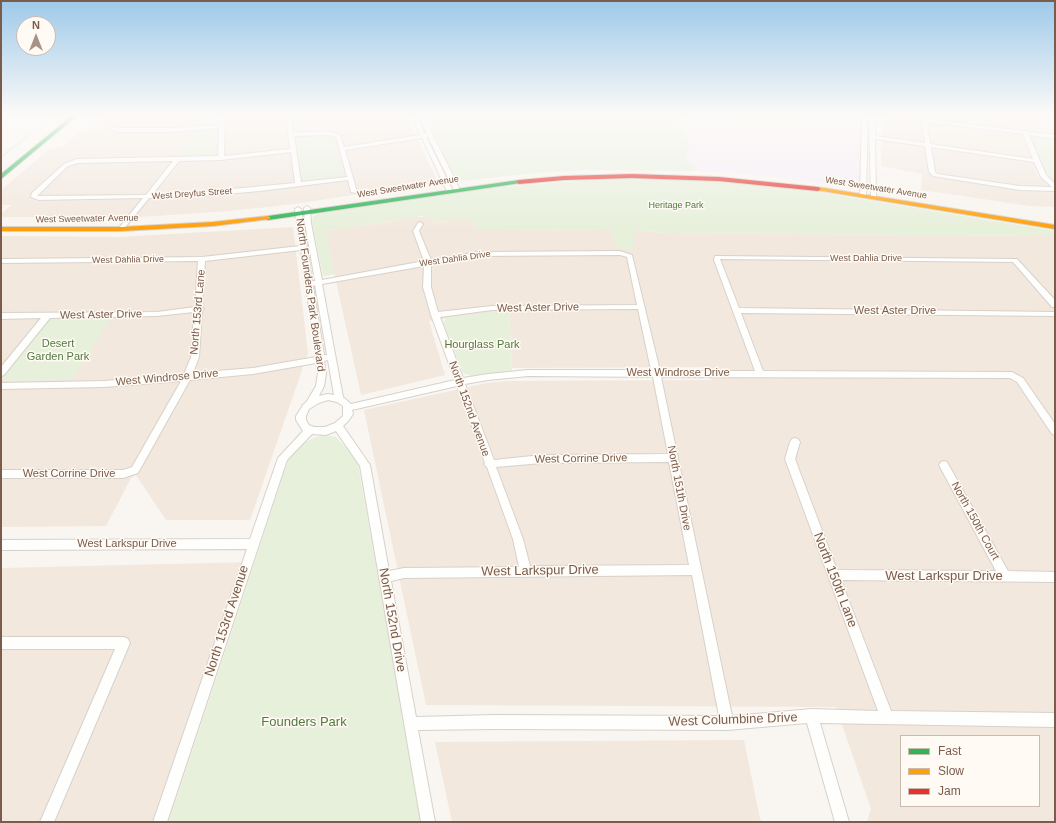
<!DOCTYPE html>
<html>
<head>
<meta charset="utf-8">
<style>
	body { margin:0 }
	#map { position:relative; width:1056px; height:823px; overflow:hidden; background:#f9f5f0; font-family:Helvetica,sans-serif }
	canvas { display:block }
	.frame { position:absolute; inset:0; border:2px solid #7a5c4d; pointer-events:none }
	.legend { position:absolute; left:900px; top:735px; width:140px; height:72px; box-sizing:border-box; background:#fffaf3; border:1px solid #cabbb1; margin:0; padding:5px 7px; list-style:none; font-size:12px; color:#7a5c4d }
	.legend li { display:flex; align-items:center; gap:8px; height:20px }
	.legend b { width:20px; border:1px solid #cabbb1 }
	.north { position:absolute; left:16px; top:16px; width:40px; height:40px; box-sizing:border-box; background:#fffaf3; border:1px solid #cabbb1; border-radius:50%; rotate:0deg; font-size:11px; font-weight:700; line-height:16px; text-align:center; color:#7a5c4d }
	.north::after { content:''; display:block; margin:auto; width:14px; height:18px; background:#a69286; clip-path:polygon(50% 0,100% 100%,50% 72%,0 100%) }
</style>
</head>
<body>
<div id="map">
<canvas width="1056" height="823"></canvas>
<div class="frame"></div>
<ul class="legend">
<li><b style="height:5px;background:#30b455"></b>Fast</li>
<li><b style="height:5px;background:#ff9f0a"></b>Slow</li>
<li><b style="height:5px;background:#e5322d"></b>Jam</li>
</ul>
<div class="north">N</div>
</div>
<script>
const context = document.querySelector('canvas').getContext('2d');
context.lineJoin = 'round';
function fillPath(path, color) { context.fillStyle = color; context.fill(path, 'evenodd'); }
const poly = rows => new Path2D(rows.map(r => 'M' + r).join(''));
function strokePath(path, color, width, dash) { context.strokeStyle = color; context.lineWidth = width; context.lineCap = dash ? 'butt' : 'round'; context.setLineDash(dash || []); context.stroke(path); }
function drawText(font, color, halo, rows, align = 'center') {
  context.font = font + ' Helvetica,sans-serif'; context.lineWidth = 3; context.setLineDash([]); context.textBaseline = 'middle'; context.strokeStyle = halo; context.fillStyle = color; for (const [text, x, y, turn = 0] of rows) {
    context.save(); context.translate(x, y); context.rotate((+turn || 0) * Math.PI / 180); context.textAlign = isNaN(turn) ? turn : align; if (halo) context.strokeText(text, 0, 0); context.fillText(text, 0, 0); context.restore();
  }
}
const residential = poly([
	[104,115,406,115,438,182,295,204,230,211,139,217,1,217,1,214,11,205,1,205,1,190,48,150,63,146,77,133,90,129],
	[883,115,1042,115,1055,128,1055,136,1021,132,1038,176,1055,191,1055,207,1030,206,921,190,922,174,881,166],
	[416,217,429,217,434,219,436,222,468,218,477,229,485,229,613,230,617,248,633,246,632,230,669,233,1055,236,1055,435,1053,435,1055,438,1055,822,867,822,871,809,836,707,426,705,364,410,487,383,506,381,711,380,707,367,512,368,509,311,429,321,445,375,361,395,325,231],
	[901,736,1039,736,1039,806,901,806],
	[293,227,308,353,250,520,166,520,136,475,131,478,106,526,1,527,1,236,119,237],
	[254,562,169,822,1,822,1,568],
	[744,740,760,819,763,822,452,822,435,742]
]);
const education = poly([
	[679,115,863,115,860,184,853,187,755,175,695,171,696,168,685,160,690,146]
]);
const green = poly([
	[426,115,677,115,690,146,685,160,696,168,695,171,584,170,522,174,464,181,457,180,448,164],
	[731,115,790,115,797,125,737,125],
	[215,128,218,129,218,155,213,157,173,159,196,130],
	[298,136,333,136,344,174,340,177,306,181,302,180,295,138],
	[1033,136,1055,139,1055,184,1042,167,1029,137],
	[603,179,706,180,800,189,1055,231,1055,236,669,233,633,230,633,250,617,249,613,230,485,229,477,229,468,218,436,222,434,219,422,216,325,231,335,274,323,276,312,221,313,217,317,214,488,188],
	[509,310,512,371,472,376,463,373,443,322,447,318],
	[112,317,71,380,7,381,3,377,45,323,54,319],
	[321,435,336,437,357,459,422,822,169,822,288,460,303,443]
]);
const stream = poly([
	[1,157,54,115]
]);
const street = poly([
	[11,115,16,115,1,128,1,123,11,115],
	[219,115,225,115,224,156,290,149,286,115,291,115,293,132,332,132,340,135,344,147,420,135,411,115,416,115,425,134,427,134,418,115,423,115,460,190,457,192,454,190,428,137,426,137,453,191,452,192,447,191,422,138,345,150,357,192,356,193,351,192,348,180,260,191,179,198,149,198,123,230,121,231,118,229,143,198,39,200,31,197,32,193,64,164,77,159,218,156,219,128,172,132,120,132,106,128,109,126,120,128,172,128,219,125,219,115],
	[329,135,336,137,347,177,301,182,294,136,329,135],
	[291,152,295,183,179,194,152,195,179,161,221,160,291,152],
	[173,161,146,195,37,196,68,166,78,163,173,161],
	[862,115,868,115,866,195,863,197,860,195,862,115],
	[869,115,875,115,875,136,925,143,921,115,926,115,926,119,1055,135,1055,139,1029,135,1046,175,1055,184,1055,191,1020,190,933,176,929,172,925,146,875,139,876,197,871,198,869,115],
	[927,122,1023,134,1033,159,930,144,927,122],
	[931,147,1034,162,1041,177,1052,187,1020,186,937,174,935,172,931,147],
	[1047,115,1052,115,1055,118,1055,123,1047,115],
	[307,206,310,208,311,223,322,280,424,261,413,231,418,223,420,222,423,224,419,231,431,260,478,252,620,251,632,255,660,371,755,371,714,260,715,256,1017,259,1055,300,1055,307,1052,307,1013,262,720,259,739,308,1055,312,1055,316,741,313,763,371,1012,372,1023,378,1055,424,1055,435,1052,434,1017,382,1010,378,661,377,732,716,812,709,878,711,785,459,790,442,792,439,795,438,798,439,800,442,795,459,837,570,996,571,939,465,941,462,944,461,947,462,1008,571,1055,572,1055,582,841,580,891,711,1055,713,1055,727,820,723,849,822,835,822,807,723,727,730,496,729,418,730,435,822,421,822,360,466,336,431,326,435,312,434,287,460,167,822,153,822,247,549,1,550,1,540,250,539,278,458,303,431,296,420,296,416,303,405,307,401,316,386,318,373,316,363,253,374,190,380,138,473,123,478,1,478,1,470,123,470,132,467,181,381,104,387,1,389,1,383,104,381,184,374,191,357,194,312,157,316,50,318,4,375,1,376,1,367,41,318,1,319,1,313,157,312,195,307,198,261,1,263,1,259,202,257,300,246,295,209,298,207,301,209,312,281,315,281,305,223,304,208,307,206],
	[301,250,316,357,253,368,193,373,199,357,202,311,204,309,202,307,205,261,301,250],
	[620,255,627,257,637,305,492,306,438,312,431,287,431,264,478,256,620,255],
	[424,266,423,287,431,315,455,380,351,404,343,397,322,284,424,266],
	[315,285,327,355,324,355,313,286,315,285],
	[638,309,651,370,528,370,488,374,463,378,440,317,492,310,638,309],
	[328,360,334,395,328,394,319,396,324,386,326,373,324,361,328,360],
	[528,376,653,377,668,454,542,455,494,460,465,384,488,380,528,376],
	[457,386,485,463,484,464,487,467,513,539,519,567,404,568,389,571,370,465,343,426,349,420,353,414,352,410,457,386],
	[328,400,337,402,343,406,343,416,335,423,325,427,314,427,309,425,306,420,306,416,309,409,319,403,328,400],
	[669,462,689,565,530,566,523,539,496,467,542,463,669,462],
	[692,575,719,716,496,715,416,717,391,581,404,578,692,575],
	[1,637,124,637,128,639,130,643,54,822,40,822,115,649,1,649,1,637]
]);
const fast = poly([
	[73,115,78,115,1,179,1,174,73,115],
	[519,180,522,182,521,183,268,220,265,218,268,216,519,180]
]);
const slow = poly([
	[818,187,1055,225,1055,229,816,190,815,189,818,187],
	[268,216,270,217,270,219,213,226,121,231,1,231,1,227,121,227,213,222,268,216]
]);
const jam = poly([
	[632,174,719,177,818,187,821,189,818,191,719,181,632,178,564,180,519,184,516,182,519,180,564,176,632,174]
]);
const farStreetnames = [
	["West Sweetwater Avenue",408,187,-9],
	["West Sweetwater Avenue",876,188,9],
	["West Dreyfus Street",192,194,-4],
	["West Sweetwater Avenue",87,219,-1],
	["West Dahlia Drive",455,259,-8],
	["West Dahlia Drive",866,259],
	["West Dahlia Drive",128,260,-1]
];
const farParknames = [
	["Heritage Park",676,206]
];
const streetNames = [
	["North Founders Park Boulevard",310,295,82],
	["West Aster Drive",538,308,-1],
	["West Aster Drive",895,311],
	["North 153rd Lane",198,312,-85],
	["West Aster Drive",101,315,-1],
	["West Windrose Drive",678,373],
	["West Windrose Drive",167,378,-5],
	["North 152nd Avenue",469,409,70],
	["West Corrine Drive",581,459,-1],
	["West Corrine Drive",69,474],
	["North 151th Drive",679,488,79],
	["North 150th Court",975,521,61],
	["West Larkspur Drive",127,544]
];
const parkNames = [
	["Desert",58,344],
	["Garden Park",58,357],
	["Hourglass Park",482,345]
];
const nearStreetnames = [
	["West Larkspur Drive",540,571,-1],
	["West Larkspur Drive",944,576],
	["North 150th Lane",835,580,69],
	["North 152nd Drive",392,620,80],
	["North 153rd Avenue",227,621,-72],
	["West Columbine Drive",733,720,-2]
];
const nearParknames = [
	["Founders Park",304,722]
];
fillPath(residential, '#f2e8de');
fillPath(education, '#f6eef6');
fillPath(green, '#e7f0db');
strokePath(stream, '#d0e8ea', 1.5);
strokePath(street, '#d7d1cb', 2);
strokePath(fast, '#d9d2cb', 2);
strokePath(slow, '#d9d2cb', 2);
strokePath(jam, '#d9d2cb', 2);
fillPath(street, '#fefefd');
fillPath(fast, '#30b455');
fillPath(slow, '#ff9f0a');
fillPath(jam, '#e5322d');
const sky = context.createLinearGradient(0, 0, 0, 230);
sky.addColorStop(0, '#9ec9e9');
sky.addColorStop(0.5, '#fcfaf8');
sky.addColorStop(1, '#fcfaf800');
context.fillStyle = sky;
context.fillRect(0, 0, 1056, 230);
drawText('9px', '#7a5c4d', '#fffaf3', farStreetnames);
drawText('9px', '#537a41', '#fffaf3', farParknames);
drawText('11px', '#7a5c4d', '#fffaf3', streetNames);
drawText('11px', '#537a41', '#fffaf3', parkNames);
drawText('13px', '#7a5c4d', '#fffaf3', nearStreetnames);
drawText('13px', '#537a41', '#fffaf3', nearParknames);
</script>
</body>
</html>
